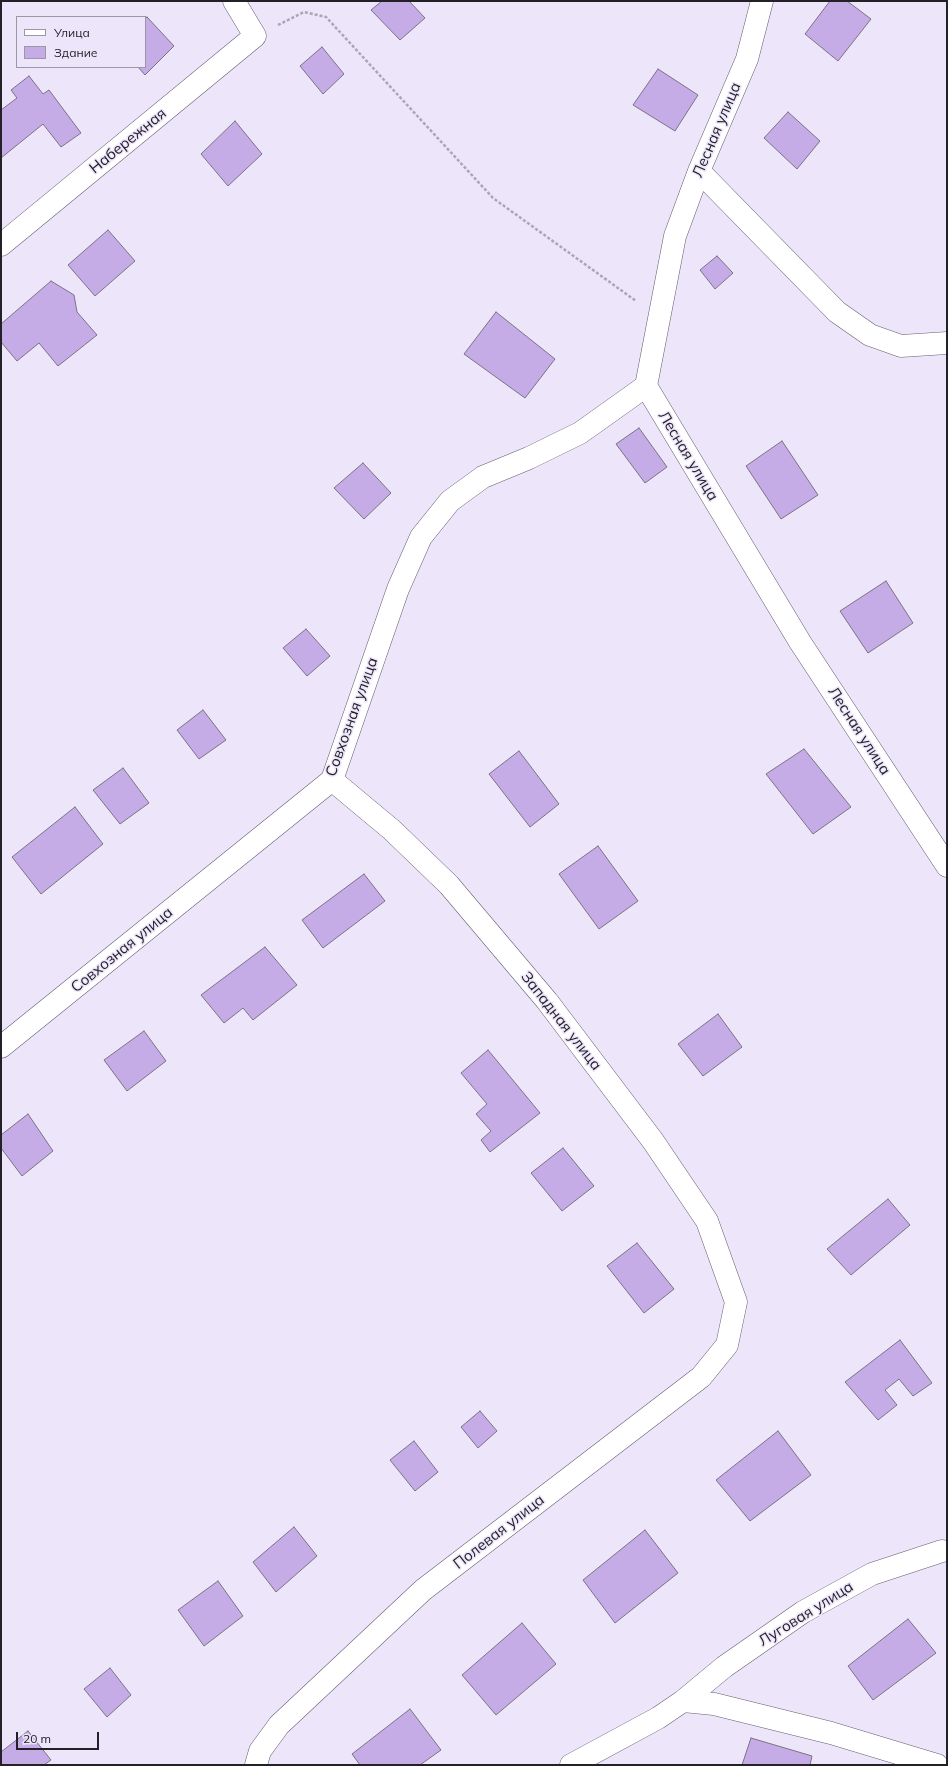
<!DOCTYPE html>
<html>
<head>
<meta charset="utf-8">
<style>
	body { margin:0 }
	#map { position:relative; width:948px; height:1766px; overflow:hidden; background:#ede5fa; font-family:Mulish,sans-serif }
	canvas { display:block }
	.frame { position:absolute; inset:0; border:2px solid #232027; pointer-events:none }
	.legend { position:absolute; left:16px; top:16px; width:130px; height:52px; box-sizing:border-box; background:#ede5fa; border:1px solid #9c96a6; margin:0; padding:5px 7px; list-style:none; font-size:12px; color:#232027 }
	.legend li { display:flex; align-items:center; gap:8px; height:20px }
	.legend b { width:20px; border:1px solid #9c96a6 }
	.scale { position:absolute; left:16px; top:1732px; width:83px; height:18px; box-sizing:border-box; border:2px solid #232027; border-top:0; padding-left:5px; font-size:12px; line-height:14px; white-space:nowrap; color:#232027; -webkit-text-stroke:3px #ede5fa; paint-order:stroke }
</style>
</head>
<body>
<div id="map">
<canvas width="948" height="1766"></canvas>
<div class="frame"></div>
<ul class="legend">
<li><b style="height:5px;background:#fff"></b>Улица</li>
<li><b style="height:11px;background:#c6ace7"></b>Здание</li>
</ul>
<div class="scale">20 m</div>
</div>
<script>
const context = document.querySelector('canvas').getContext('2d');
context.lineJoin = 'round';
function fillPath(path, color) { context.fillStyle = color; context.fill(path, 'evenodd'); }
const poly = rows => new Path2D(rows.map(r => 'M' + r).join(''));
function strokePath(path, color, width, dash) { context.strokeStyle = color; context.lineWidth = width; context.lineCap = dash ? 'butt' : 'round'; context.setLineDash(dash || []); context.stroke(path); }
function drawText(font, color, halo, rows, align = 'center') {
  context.font = font + ' Mulish,sans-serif'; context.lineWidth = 3; context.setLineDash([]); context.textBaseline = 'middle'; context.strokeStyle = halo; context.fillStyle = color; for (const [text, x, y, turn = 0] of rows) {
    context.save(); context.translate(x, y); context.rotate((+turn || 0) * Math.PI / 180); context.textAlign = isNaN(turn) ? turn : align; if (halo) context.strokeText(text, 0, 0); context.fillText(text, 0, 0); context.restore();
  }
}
const building = poly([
	[382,1,409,1,425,18,400,40,371,10,382,1],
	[830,1,847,1,871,19,838,61,805,34,830,1],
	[147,17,174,46,145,75,138,67,145,67,145,19,147,17],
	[322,47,344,74,323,94,300,66,322,47],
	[658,69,698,95,675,131,633,105,658,69],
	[29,76,43,94,49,90,81,133,61,147,43,124,1,158,1,110,17,98,11,90,29,76],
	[788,112,820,141,797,169,764,138,788,112],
	[235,121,262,154,228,186,201,154,235,121],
	[108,230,135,261,95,296,68,265,108,230],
	[717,256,733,273,715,289,700,270,717,256],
	[51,281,74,295,77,312,97,335,58,366,39,343,17,361,1,342,1,324,51,281],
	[496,312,555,359,525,398,464,354,496,312],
	[639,428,667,467,645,483,616,444,639,428],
	[782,441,818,495,781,519,746,466,782,441],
	[363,463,391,493,364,519,334,488,363,463],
	[886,581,913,623,868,653,840,611,886,581],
	[306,629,330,656,307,676,283,648,306,629],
	[203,710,226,740,199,759,177,730,203,710],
	[804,749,851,807,813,834,766,774,804,749],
	[519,751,559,804,530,827,489,774,519,751],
	[123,768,149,803,120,824,93,790,123,768],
	[75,807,103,844,41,894,12,857,75,807],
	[598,846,638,901,599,929,559,874,598,846],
	[364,874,385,901,323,948,302,920,364,874],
	[265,947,297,985,253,1020,243,1008,224,1023,201,995,265,947],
	[718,1014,742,1047,703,1076,678,1044,718,1014],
	[144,1031,166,1061,127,1091,104,1060,144,1031],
	[488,1050,540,1113,490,1152,481,1140,491,1131,476,1114,487,1104,461,1073,488,1050],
	[28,1114,53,1151,22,1176,1,1148,1,1135,28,1114],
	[563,1148,594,1186,562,1211,531,1173,563,1148],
	[888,1199,910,1225,851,1275,827,1249,888,1199],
	[637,1243,674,1289,644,1313,607,1266,637,1243],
	[900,1340,932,1383,913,1396,899,1379,885,1390,897,1405,878,1420,845,1382,900,1340],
	[480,1411,497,1431,478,1448,461,1427,480,1411],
	[778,1431,811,1475,750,1521,716,1480,778,1431],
	[414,1441,438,1472,415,1491,390,1460,414,1441],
	[294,1527,317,1556,276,1592,253,1562,294,1527],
	[645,1530,678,1573,615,1623,583,1580,645,1530],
	[218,1581,243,1616,204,1646,178,1610,218,1581],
	[908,1619,936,1653,873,1700,848,1666,908,1619],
	[522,1623,556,1664,496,1715,462,1675,522,1623],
	[110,1668,131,1695,107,1717,84,1689,110,1668],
	[410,1709,441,1750,420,1765,360,1765,352,1754,410,1709],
	[28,1731,51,1760,44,1765,1,1765,1,1752,28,1731],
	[751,1738,812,1756,810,1765,742,1765,751,1738]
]);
const path = poly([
	[278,25,304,12,326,17,493,198,636,301]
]);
const minor = poly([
	[762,1,747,59,699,171,675,236,646,386,800,642,947,866],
	[699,171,837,312,870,335,901,346,947,343],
	[1,245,255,36,234,1],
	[1,1047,332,780,398,589,421,537,450,501,483,477,529,458,580,433,646,386],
	[683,1701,724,1667,803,1612,872,1574,942,1551],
	[256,1765,260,1751,279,1725,423,1590,701,1377,727,1345,736,1302,707,1221,653,1141,547,1001,449,885,392,830,332,780],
	[571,1765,658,1718,683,1701,714,1704,831,1733,937,1765]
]);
const streetNames = [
	["Лесная улица",717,130,-67],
	["Набережная",128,141,-39],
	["Лесная улица",688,456,59],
	["Совхозная улица",352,717,-70],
	["Лесная улица",859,731,57],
	["Совхозная улица",122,950,-39],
	["Западная улица",561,1021,52],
	["Полевая улица",499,1532,-38],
	["Луговая улица",806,1614,-32]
];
fillPath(building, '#c6ace7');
strokePath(building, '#7a7284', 1);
strokePath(minor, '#655e6f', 23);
strokePath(path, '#aca5b6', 2.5, [3, 2]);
strokePath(minor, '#fff', 22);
drawText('15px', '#232027', '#ede5fa', streetNames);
</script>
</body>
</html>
